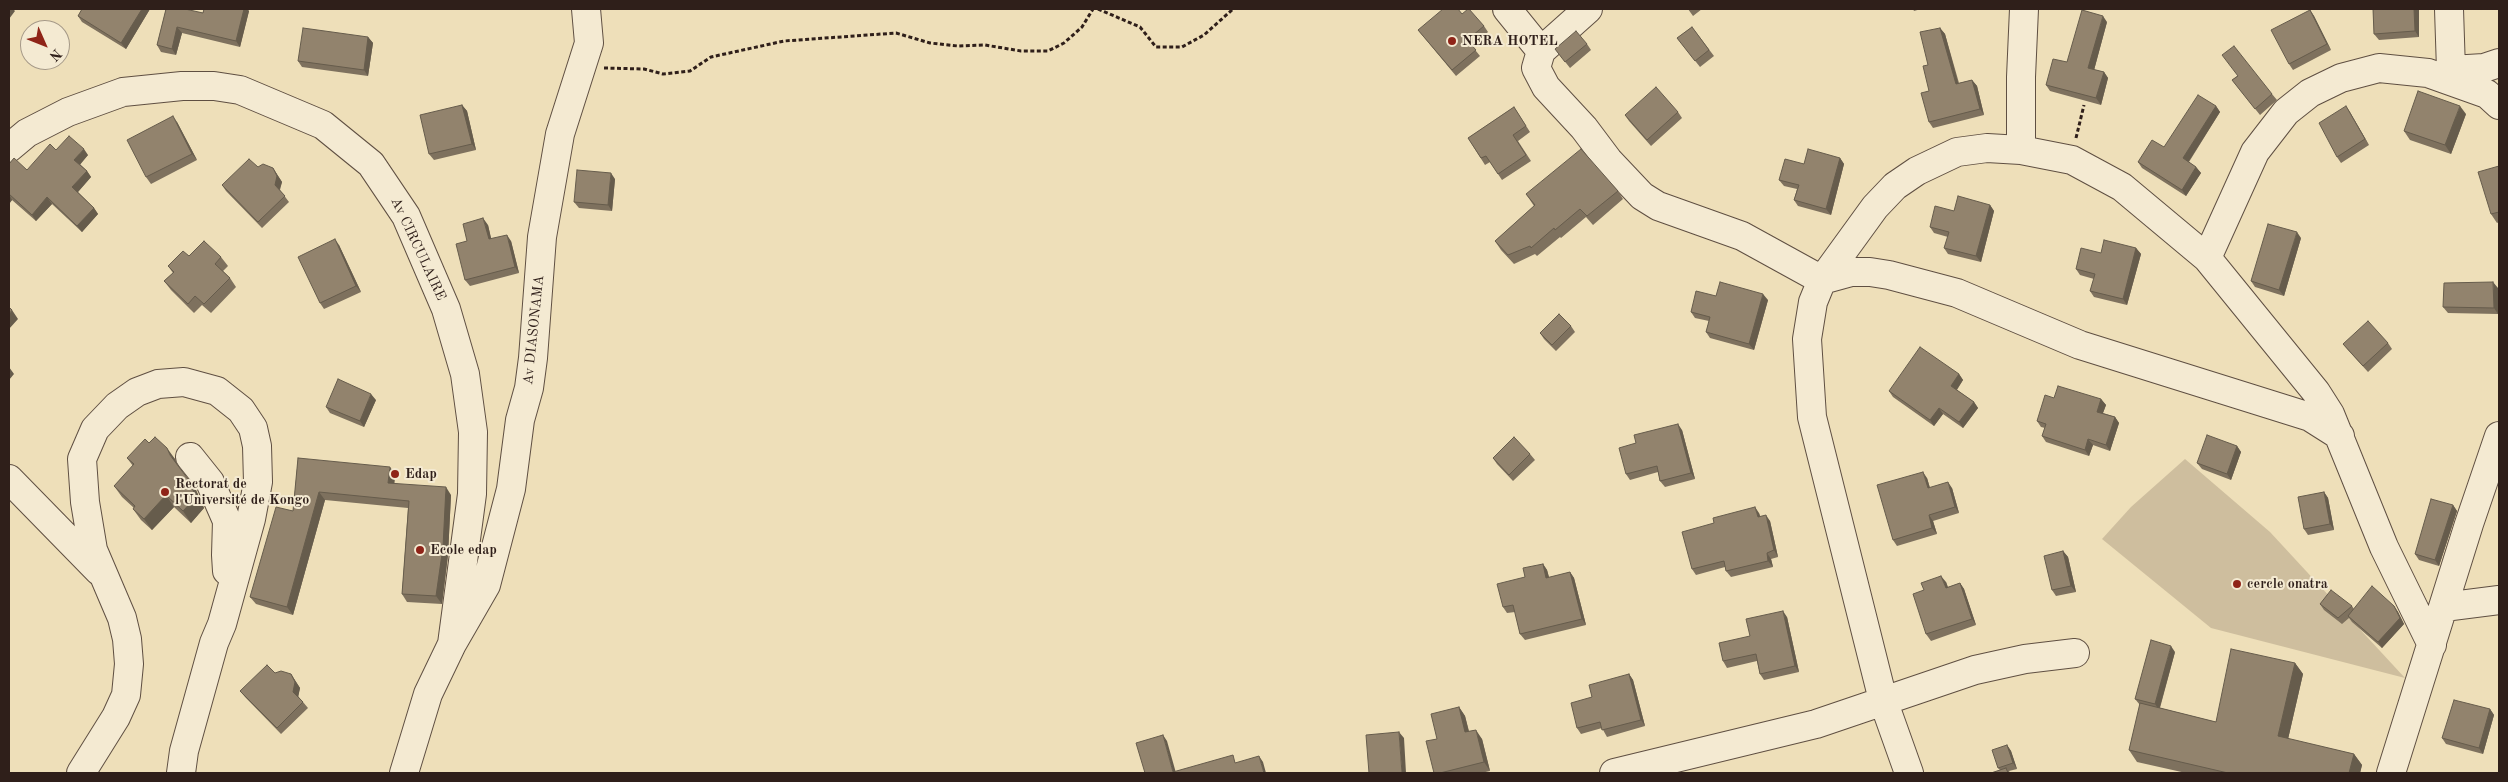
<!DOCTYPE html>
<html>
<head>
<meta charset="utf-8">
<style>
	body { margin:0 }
	#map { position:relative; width:2508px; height:782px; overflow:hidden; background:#eedfb9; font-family:"Old Standard TT",serif }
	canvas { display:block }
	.frame { position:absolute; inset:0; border:10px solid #2f1f1a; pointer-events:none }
	.north { position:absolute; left:20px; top:20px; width:50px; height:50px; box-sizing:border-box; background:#f4ead2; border:1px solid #a59988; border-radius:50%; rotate:134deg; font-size:14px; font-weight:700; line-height:20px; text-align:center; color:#2f1f1a }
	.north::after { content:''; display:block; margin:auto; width:18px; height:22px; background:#8f2418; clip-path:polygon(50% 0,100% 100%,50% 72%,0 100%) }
</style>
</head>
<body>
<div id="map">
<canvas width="2508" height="782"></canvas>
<div class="frame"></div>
<div class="north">N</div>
</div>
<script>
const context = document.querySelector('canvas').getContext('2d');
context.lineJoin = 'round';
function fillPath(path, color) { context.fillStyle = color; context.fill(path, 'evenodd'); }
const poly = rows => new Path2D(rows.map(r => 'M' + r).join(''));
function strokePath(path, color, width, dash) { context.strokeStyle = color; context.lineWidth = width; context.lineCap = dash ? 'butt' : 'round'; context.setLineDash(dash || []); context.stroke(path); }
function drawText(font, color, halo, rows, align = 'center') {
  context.font = font + ' "Old Standard TT",serif'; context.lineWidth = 4; context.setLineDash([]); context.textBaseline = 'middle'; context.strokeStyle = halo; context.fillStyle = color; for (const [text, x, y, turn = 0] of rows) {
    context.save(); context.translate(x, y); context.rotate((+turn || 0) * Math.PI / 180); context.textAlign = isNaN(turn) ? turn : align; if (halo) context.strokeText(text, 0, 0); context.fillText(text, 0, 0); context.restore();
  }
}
const green = poly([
	[2185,459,2270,532,2405,678,2211,628,2102,539,2131,507]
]);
const path = poly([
	[1098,9,1140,27,1156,47,1182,47,1204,35,1233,9],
	[604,68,644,69,663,74,690,71,711,57,784,41,896,33,930,43,958,46,985,45,1021,51,1048,51,1064,43,1082,27,1093,9],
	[2076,138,2084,105]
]);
const minor = poly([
	[1507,9,1541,51],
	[1588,9,1541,51,1536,68,1546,87,1584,128,1608,160,1642,196,1658,206,1742,236,1822,280,1851,272,1870,272,1889,275,1957,293,2080,345,2310,417,2340,436],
	[2449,9,2451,70,2454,81],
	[2451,70,2484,68,2499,63],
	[9,148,27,133,68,112,123,92,182,86,214,86,240,90,323,125,371,164,406,216,446,309,465,374,473,432,472,494,452,644],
	[2021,150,2021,77,2024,9],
	[2207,258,2255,152,2286,112,2310,93,2341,78,2379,68,2428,73,2487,94,2499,105],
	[190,457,210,482,227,521,226,555,227,571],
	[9,479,99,571],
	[2444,607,2499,600],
	[81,773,116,717,126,695,129,664,127,639,122,618,93,550,85,502,82,459,95,429,117,406,137,392,158,384,184,382,217,391,241,410,253,428,257,446,258,482,251,519,222,624,214,643,184,751,181,773],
	[404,773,428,694,452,644,486,585,511,489,520,420,529,388,533,358,542,237,549,197,560,134,589,43,586,9],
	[1614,773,1816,724,1975,670,2025,659,2075,653],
	[1909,773,1883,700,1812,417,1807,339,1813,302,1822,280,1875,207,1895,186,1917,171,1957,152,1987,148,2021,150,2072,160,2122,187,2207,258,2316,392,2330,414,2384,547,2432,645],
	[2391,773,2469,524,2499,436]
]);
const wall = poly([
	[82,9,150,9,126,49,82,22,78,16],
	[166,9,203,13,204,9,247,9,249,11,240,47,182,33,176,55,161,52,157,45],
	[1688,9,1702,9,1693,16],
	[1913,9,1921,9,1914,11],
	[2373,9,2419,9,2419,37,2379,40,2374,34],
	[2310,10,2314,16,2331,50,2293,70,2289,64],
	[1462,14,1484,26,1488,32,1472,46,1480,56,1456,76,1418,30],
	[2107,22,2094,70,2104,72,2108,78,2101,105,2050,91,2046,85],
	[1692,27,1714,56,1700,67,1677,38],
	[1940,28,1945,34,1959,83,1972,80,1977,86,1984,115,1933,128,1929,122,1929,91,1928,65],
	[368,37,373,43,368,76,302,67,298,61],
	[1587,44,1591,50,1570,68,1555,49],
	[2237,76,2272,94,2277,100,2260,115,2232,80],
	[462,105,467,111,476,150,434,160,429,154],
	[2216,106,2220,112,2189,162,2196,167,2201,173,2186,196,2142,168,2138,162,2164,147],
	[2346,106,2369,145,2341,163,2337,157],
	[1514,107,1530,132,1518,141,1531,161,1502,180,1490,162,1485,165,1468,138],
	[1678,112,1682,118,1651,146,1629,121,1625,115],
	[2466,114,2451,154,2410,140,2404,131],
	[177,122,197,160,151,184,146,177],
	[56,150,88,155,80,164,87,171,91,177,78,192,94,208,98,214,82,232,52,204,36,221,12,200,9,204,9,164,27,170],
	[1840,158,1844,164,1831,215,1798,206,1794,200,1797,189,1784,186,1779,180,1804,164],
	[2499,166,2499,222,2497,223,2491,214],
	[258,167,273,168,282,182,280,190,289,202,262,228,226,191,222,185],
	[615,179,612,211,579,208,574,202],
	[1618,191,1623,199,1593,225,1586,217,1561,238,1560,237,1537,256,1535,254,1514,264,1501,250,1495,241,1534,206,1526,194],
	[1990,205,1994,211,1981,262,1948,254,1944,248,1948,237,1934,233,1930,227,1954,211],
	[488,225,491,239,511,241,519,273,470,286,465,280,467,241],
	[2301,238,2284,296,2255,287,2251,281],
	[339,245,361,292,324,309,320,303],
	[2136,248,2141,254,2127,305,2094,297,2090,291,2094,279,2080,275,2076,269,2101,253],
	[189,256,221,257,228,266,223,271,230,278,236,287,211,313,202,305,194,313,171,290,164,281,173,273,168,266],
	[2498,288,2498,314,2448,313,2443,307],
	[1716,296,1768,300,1754,350,1710,338,1706,332,1709,321,1695,318,1691,312],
	[1571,326,1575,332,1556,351,1544,339,1540,333],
	[2388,343,2392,349,2368,372,2348,350,2343,344],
	[1959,374,1963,380,1957,390,1974,402,1978,408,1963,428,1943,414,1934,426,1893,397,1889,391],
	[2054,398,2101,399,2106,405,2103,413,2115,417,2119,423,2110,451,2093,445,2089,456,2046,442,2042,436,2045,428,2041,427,2037,421],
	[376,400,364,427,330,413,326,407],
	[1682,430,1695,479,1665,487,1660,481,1658,472,1630,480,1626,474,1636,443],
	[149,443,175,459,177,464,196,490,204,508,191,523,174,507,152,530,141,520,133,509,134,508,122,497,114,486,133,466,127,458],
	[2237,446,2241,452,2231,480,2202,469,2197,463],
	[1530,454,1535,460,1513,481,1497,464,1493,458],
	[298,458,395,474,394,483,451,495,448,555,442,604,407,602,402,594,408,508,325,500,293,615,256,604,250,597,293,511],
	[1927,478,1930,488,1952,488,1959,513,1933,521,1937,534,1897,546,1893,540],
	[2324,492,2328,498,2334,530,2308,535,2304,529],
	[2453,505,2457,511,2439,566,2419,560,2415,554],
	[1759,513,1760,516,1770,521,1778,557,1771,559,1773,567,1731,577,1726,571,1725,567,1696,575,1692,569],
	[2063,551,2068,557,2076,592,2056,596,2052,590],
	[1543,564,1547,570,1549,578,1570,572,1574,578,1586,625,1525,640,1520,634,1515,612,1507,613,1503,607,1525,577],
	[1946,582,1948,587,1960,583,1964,589,1976,625,1931,641,1926,634],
	[2320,604,2352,606,2354,609,2394,606,2398,612,2404,624,2382,648,2352,622,2349,618,2342,624,2324,610],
	[1787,617,1799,672,1764,680,1760,674,1757,661,1727,668,1723,661,1750,636],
	[2175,652,2160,708,2216,722,2295,663,2303,674,2288,739,2354,754,2362,765,2360,773,2186,773,2137,762,2129,750,2140,705,2135,699],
	[275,673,291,674,300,688,298,696,308,708,281,734,245,697,240,691],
	[1629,674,1633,680,1645,726,1607,737,1602,728,1581,734,1577,728,1592,697],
	[1459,707,1465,716,1469,731,1482,739,1490,771,1481,773,1434,773,1437,739],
	[2490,709,2494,715,2483,754,2446,744,2442,738],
	[2007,745,2011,751,2017,769,2009,771,2010,773,1991,773,2000,770,1998,768]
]);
const shadedWall = poly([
	[9,9,13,9,15,11,9,19],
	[142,9,150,9,126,49,121,43],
	[244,9,247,9,249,11,240,47,236,41],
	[2414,9,2419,9,2419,37,2415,31],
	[2310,10,2314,16,2331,50,2327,44],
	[2103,16,2107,22,2093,74,2088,68],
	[177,27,182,33,176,55,172,49],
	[1940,28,1945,34,1960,90,1956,84],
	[368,37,373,43,368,76,364,70],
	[2104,72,2108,78,2101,105,2096,98],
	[1972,80,1977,86,1984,115,1980,109],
	[462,105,467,111,476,150,472,144],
	[2216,106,2220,112,2187,164,2183,158],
	[2346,106,2350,112,2369,145,2365,139],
	[2460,106,2466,114,2451,154,2445,145],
	[173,116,177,122,197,160,192,154],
	[84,149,88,155,79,166,74,160],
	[1840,158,1844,164,1831,215,1826,209],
	[2196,167,2201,173,2186,196,2182,190],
	[273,168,282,182,279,191,275,185],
	[87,171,91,177,77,193,72,187],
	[611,173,615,179,612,211,608,205],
	[9,194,12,200,9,204],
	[47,197,52,204,36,221,32,215],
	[1990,205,1994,211,1981,262,1976,256],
	[94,208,98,214,82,232,77,226],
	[483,218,488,225,493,246,489,239],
	[2297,232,2301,238,2284,296,2279,290],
	[507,235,511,241,519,273,515,267],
	[335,239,339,245,361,292,356,286],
	[2136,248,2141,254,2127,305,2123,299],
	[2493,282,2498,288,2498,314,2494,308],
	[1763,294,1768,300,1754,350,1749,344],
	[12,310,18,319,9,329,9,314],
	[9,367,14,374,9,380],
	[1959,374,1963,380,1955,392,1951,386],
	[371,394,376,400,364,427,360,421],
	[2101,399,2106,405,2101,418,2097,412],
	[1974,402,1978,408,1963,428,1959,422],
	[1939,408,1943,414,1934,426,1930,420],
	[2115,417,2119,423,2110,451,2106,445],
	[1678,424,1682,430,1695,479,1691,473],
	[2088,439,2093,445,2089,456,2085,450],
	[2237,446,2241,452,2231,480,2227,474],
	[167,448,175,459,178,467,170,455],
	[390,467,395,474,394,491,388,483],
	[1923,472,1927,478,1932,495,1928,488],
	[188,479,196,490,204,508,191,523,183,511],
	[1948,482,1952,488,1959,513,1955,507],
	[446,487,451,495,448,555,442,604,436,596],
	[319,492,325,500,293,615,287,607],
	[2324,492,2328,498,2334,530,2330,524],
	[166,495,174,507,152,530,144,519],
	[2453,505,2457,511,2439,566,2435,560],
	[1755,507,1759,513,1762,523,1758,517],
	[1766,515,1770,521,1778,557,1774,550],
	[1929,515,1933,521,1937,534,1932,528],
	[2063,551,2068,557,2076,592,2071,586],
	[1767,553,1771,559,1773,567,1768,561],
	[1543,564,1547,570,1551,584,1546,578],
	[1570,572,1574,578,1586,625,1582,619],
	[1941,576,1946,582,1950,594,1946,588],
	[1960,583,1964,589,1976,625,1972,619],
	[2394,606,2398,612,2404,624,2382,648,2378,642],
	[1783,611,1787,617,1799,672,1795,666],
	[2171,646,2175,652,2159,710,2155,704],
	[2295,663,2303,674,2286,748,2278,736],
	[291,674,300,688,298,698,293,692],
	[1629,674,1633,680,1645,726,1641,720],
	[1459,707,1465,716,1471,741,1465,732],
	[2490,709,2494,715,2483,754,2479,748],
	[1476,730,1482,739,1490,771,1484,762],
	[1399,732,1404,738,1406,773,1402,773],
	[1163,735,1167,741,1176,773,1173,772],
	[2007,745,2011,751,2017,769,2013,763],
	[2354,754,2362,765,2360,773,2349,773],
	[1259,756,1263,762,1266,773,1264,773]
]);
const building = poly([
	[82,9,142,9,121,43,78,16,82,9],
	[166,9,185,9,203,13,204,9,244,9,236,41,177,27,172,49,157,45,166,9],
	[1443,9,1458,9,1462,14,1468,9,1469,9,1484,26,1467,40,1476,50,1452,70,1418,30,1443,9],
	[2373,9,2414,9,2415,31,2374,34,2373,9],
	[2082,10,2103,16,2088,68,2104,72,2096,98,2046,85,2053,59,2067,62,2082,10],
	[2310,10,2327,44,2289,64,2271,30,2310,10],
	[1692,27,1709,50,1695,61,1677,38,1692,27],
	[303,28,368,37,364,70,298,61,303,28],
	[1940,28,1956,84,1972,80,1980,109,1929,122,1921,93,1929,91,1923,66,1928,65,1920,32,1940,28],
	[1576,31,1587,44,1565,62,1555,49,1576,31],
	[2234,46,2272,94,2255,109,2232,80,2238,76,2222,55,2234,46],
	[1656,87,1678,112,1647,140,1625,115,1656,87],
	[2418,91,2460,106,2445,145,2404,131,2418,91],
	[2198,95,2216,106,2183,158,2196,167,2182,190,2138,162,2152,140,2164,147,2198,95],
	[462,105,472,144,429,154,420,115,462,105],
	[2346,106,2365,139,2337,157,2319,123,2346,106],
	[1514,107,1526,126,1513,135,1526,155,1498,174,1486,156,1481,158,1468,138,1514,107],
	[173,116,192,154,146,177,127,140,173,116],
	[69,136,84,149,74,160,87,171,72,187,94,208,77,226,47,197,32,215,9,194,9,164,14,158,27,170,50,144,56,150,69,136],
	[1581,149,1618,191,1587,216,1580,209,1555,230,1554,228,1531,248,1530,246,1508,255,1495,241,1535,205,1526,194,1581,149],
	[1808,149,1840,158,1826,209,1794,200,1799,185,1779,180,1785,159,1804,164,1808,149],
	[249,159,258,167,263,164,273,168,277,176,275,185,285,196,258,222,222,185,249,159],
	[2499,166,2499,212,2491,214,2478,172,2499,166],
	[577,170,611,173,608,205,574,202,577,170],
	[1958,196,1990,205,1976,256,1944,248,1949,232,1930,227,1935,206,1954,211,1958,196],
	[483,218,489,239,507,235,515,267,465,280,456,244,467,241,463,224,483,218],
	[2268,224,2297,232,2279,290,2251,281,2268,224],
	[335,239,356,286,320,303,298,257,335,239],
	[2104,240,2136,248,2123,299,2090,291,2095,274,2076,269,2081,248,2101,253,2104,240],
	[204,241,221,257,215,264,230,278,204,304,195,296,188,304,164,281,174,272,168,266,183,251,189,256,204,241],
	[1720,282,1763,294,1749,344,1706,332,1710,317,1691,312,1696,291,1716,296,1720,282],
	[2493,282,2494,308,2443,307,2444,283,2493,282],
	[9,307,12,310,9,314,9,307],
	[1559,314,1571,326,1552,345,1540,333,1559,314],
	[2368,321,2388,343,2363,366,2343,344,2368,321],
	[1920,347,1959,374,1951,386,1974,402,1959,422,1939,408,1930,420,1889,391,1920,347],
	[338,379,371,394,360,421,326,407,338,379],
	[2058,386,2101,399,2097,412,2115,417,2106,445,2088,439,2085,450,2042,436,2046,424,2037,421,2045,395,2054,398,2058,386],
	[1678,424,1691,473,1660,481,1657,466,1626,474,1619,448,1636,443,1634,435,1678,424],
	[2207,435,2237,446,2227,474,2197,463,2207,435],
	[155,437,167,448,170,455,188,479,196,497,183,511,166,495,144,519,133,509,135,506,114,486,134,464,127,458,145,439,149,443,155,437],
	[1514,437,1530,454,1509,475,1493,458,1514,437],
	[298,458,390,467,388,483,446,487,443,547,436,596,402,594,409,501,319,492,287,607,250,597,276,507,293,511,298,458],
	[1923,472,1928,488,1948,482,1955,507,1929,515,1932,528,1893,540,1877,485,1923,472],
	[2324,492,2330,524,2304,529,2298,497,2324,492],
	[2431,499,2453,505,2435,560,2415,554,2431,499],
	[1755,507,1758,517,1766,515,1774,550,1767,553,1768,561,1726,571,1724,561,1692,569,1682,532,1714,523,1713,518,1755,507],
	[2063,551,2071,586,2052,590,2044,556,2063,551],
	[1543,564,1546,578,1570,572,1582,619,1520,634,1513,605,1503,607,1497,584,1525,577,1523,568,1543,564],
	[1941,576,1946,588,1960,583,1972,619,1926,634,1913,594,1924,590,1921,583,1941,576],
	[2372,586,2394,606,2400,618,2378,642,2348,616,2372,586],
	[2331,590,2352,606,2338,618,2320,604,2331,590],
	[1783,611,1795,666,1760,674,1756,654,1723,661,1719,643,1750,636,1746,619,1783,611],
	[2151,640,2171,646,2155,704,2135,699,2151,640],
	[2231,649,2295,663,2278,736,2354,754,2349,773,2228,773,2129,750,2140,703,2216,722,2231,649],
	[267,665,275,673,281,671,291,674,295,682,293,692,303,702,277,728,240,691,267,665],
	[1629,674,1641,720,1602,730,1600,722,1577,728,1571,703,1592,697,1589,685,1629,674],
	[2454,700,2490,709,2479,748,2442,738,2454,700],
	[1459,707,1465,732,1476,730,1484,762,1440,773,1434,773,1426,741,1437,739,1431,714,1459,707],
	[1399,732,1402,773,1369,773,1366,735,1399,732],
	[1163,735,1173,772,1233,755,1235,763,1259,756,1264,773,1145,773,1136,743,1163,735],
	[2007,745,2013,763,1998,768,1992,750,2007,745],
	[2006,768,2008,773,1991,773,2006,768]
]);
const markers = [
	[1452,41,5,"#8f2418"],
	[395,474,5,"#8f2418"],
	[165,492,5,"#8f2418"],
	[420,550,5,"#8f2418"],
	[2237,584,5,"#8f2418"]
];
const poiNames = [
	["NERA HOTEL",1462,41],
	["Edap",405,474],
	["Rectorat de",175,484],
	["l'Université de Kongo",175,500],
	["Ecole edap",430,550],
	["cercle onatra",2247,584]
];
const streetNames = [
	["Av CIRCULAIRE",418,249,65],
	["Av DIASONAMA",534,330,-84]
];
fillPath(green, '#cebe9e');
strokePath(minor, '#5f4f42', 30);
strokePath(path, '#2f1f1a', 3, [4, 2.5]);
strokePath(minor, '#f4ead2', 28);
fillPath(wall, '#7e715e');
fillPath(shadedWall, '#665c4c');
fillPath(building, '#92836d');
strokePath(building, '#665c4c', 1);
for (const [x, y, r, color] of markers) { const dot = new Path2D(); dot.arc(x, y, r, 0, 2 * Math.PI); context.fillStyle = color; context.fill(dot); strokePath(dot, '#f4ead2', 2); }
drawText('bold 14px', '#2f1f1a', '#f4ead2', poiNames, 'left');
drawText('14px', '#2f1f1a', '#f4ead2', streetNames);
</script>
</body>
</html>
